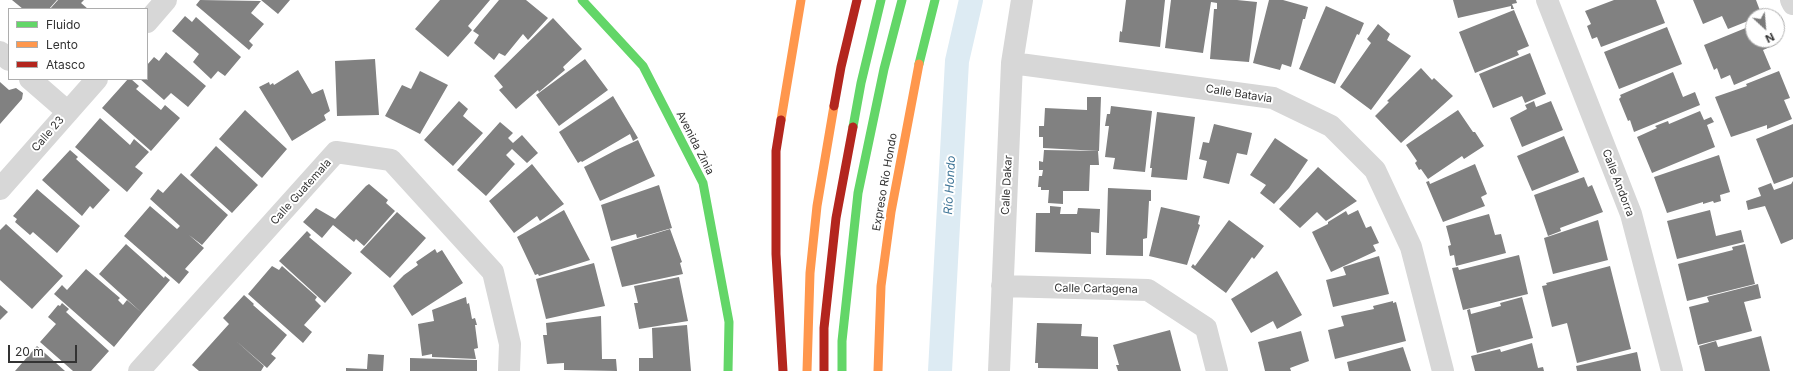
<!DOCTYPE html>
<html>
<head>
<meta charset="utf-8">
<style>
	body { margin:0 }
	#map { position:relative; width:1793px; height:371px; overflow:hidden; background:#fff; font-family:Inter,sans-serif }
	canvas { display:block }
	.legend { position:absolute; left:8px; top:8px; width:140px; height:72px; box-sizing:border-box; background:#fff; border:1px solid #adadad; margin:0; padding:5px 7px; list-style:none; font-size:12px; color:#333 }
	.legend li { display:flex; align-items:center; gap:8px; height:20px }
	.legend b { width:20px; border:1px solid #adadad }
	.north { position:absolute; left:1745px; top:8px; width:40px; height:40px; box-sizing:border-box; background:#fff; border:1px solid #adadad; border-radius:50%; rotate:154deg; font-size:11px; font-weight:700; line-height:16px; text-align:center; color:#333 }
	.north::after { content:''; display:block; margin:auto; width:14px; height:18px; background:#7a7a7a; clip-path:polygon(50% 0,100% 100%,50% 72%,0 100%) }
	.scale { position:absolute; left:8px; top:345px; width:69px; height:18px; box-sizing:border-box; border:2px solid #333; border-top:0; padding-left:5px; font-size:12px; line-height:14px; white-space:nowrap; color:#333; -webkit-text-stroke:3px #fff; paint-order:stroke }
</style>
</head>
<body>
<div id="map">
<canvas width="1793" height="371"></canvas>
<ul class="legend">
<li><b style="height:5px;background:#63d668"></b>Fluido</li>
<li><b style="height:5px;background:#ff974d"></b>Lento</li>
<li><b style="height:5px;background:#b3261e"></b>Atasco</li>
</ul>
<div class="north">N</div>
<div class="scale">20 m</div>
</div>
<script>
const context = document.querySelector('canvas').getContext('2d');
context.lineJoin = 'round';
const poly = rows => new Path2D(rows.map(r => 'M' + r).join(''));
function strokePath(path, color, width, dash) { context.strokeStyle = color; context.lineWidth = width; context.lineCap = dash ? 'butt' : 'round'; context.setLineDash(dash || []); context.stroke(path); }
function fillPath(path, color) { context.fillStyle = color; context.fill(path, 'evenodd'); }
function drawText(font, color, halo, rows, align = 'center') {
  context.font = font + ' Inter,sans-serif'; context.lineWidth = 4; context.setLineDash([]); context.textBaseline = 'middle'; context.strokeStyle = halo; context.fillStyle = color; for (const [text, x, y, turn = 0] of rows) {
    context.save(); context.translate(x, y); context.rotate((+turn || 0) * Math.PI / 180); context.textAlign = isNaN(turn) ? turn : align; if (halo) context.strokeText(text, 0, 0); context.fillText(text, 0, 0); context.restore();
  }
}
const canal = poly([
	[940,371,957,61,971,0]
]);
const building = poly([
	[12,0,57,0,49,9,23,9],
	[58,0,84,0,81,3,88,9,50,9],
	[200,0,261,1,251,13,264,24,249,41,253,45,249,50,196,5],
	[261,0,290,0,278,14],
	[440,0,490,0,468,26,472,30,448,57,415,29],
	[499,0,526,0,548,18,528,40,523,34,505,56,499,53,494,60,474,43,479,35,473,31],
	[1126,0,1165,0,1160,47,1119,42,1120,31,1122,32],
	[1171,0,1237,0,1257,2,1249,62,1210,59,1214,9,1217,9,1217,3,1211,2,1203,53,1165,48],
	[1269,0,1283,0,1308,7,1305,19,1303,19,1291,67,1282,64,1280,70,1253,63],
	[1453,0,1516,0,1517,3,1512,4,1514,9,1511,9,1511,6,1458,18],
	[1614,0,1656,0,1665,23,1601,47,1597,37,1592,39,1587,26,1591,24,1585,11],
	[1693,0,1756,0,1762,16,1753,16,1753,19,1728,29,1722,16,1703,24],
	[1326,6,1364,23,1359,35,1357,34,1335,84,1299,69],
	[1514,10,1529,46,1517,51,1519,55,1475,73,1459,32],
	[185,16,192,22,196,17,241,57,225,76,218,71,211,79,193,62,199,54,172,31],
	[553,18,582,49,563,67,565,70,539,92,538,90,516,109,499,90,503,87,494,76],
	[1378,24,1390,34,1387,40,1411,56,1371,110,1340,87,1371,43,1367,39],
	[1753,25,1753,40,1767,40,1770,47,1763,50,1771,69,1734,85,1730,75,1721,79,1717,68,1714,70,1704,45],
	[1667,27,1682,64,1619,89,1604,52],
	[166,52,206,86,188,107,171,93,164,100,140,79,147,79,147,65,154,57,159,61],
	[1530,53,1546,94,1525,103,1522,96,1493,108,1479,74],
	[375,59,379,115,337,116,335,61],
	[585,59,608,90,559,126,536,95],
	[1421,68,1432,80,1434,78,1453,96,1401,143,1375,116,1389,102,1387,101],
	[298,70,312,94,323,89,330,111,324,115,326,120,292,141,259,87,269,82,270,85,273,83,274,85],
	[420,71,448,85,420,134,385,116,402,85,411,89],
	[1779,71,1790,98,1784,100,1792,119,1767,129,1767,125,1731,137,1715,97,1747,86,1746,84],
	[1673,72,1683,97,1695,92,1700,105,1634,132,1630,120,1628,121,1619,99,1621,97,1620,95],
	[128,79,131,79,139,86,136,89,161,110,165,105,180,118,151,151,102,108],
	[0,82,9,90,16,88,23,93,22,99,0,124],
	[613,96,638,138,633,141,630,134,582,162,581,161,578,163,559,132],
	[1087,97,1101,97,1099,151,1043,148,1043,137,1039,137,1039,126,1044,126,1045,108,1087,110],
	[459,101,468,109,463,116,483,133,453,166,424,140],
	[1534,101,1536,107,1551,101,1563,130,1522,147,1510,118,1527,109,1525,105],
	[1111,106,1152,111,1145,172,1113,169,1115,158,1105,157,1109,126,1105,126,1107,114,1110,114],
	[245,110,287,149,262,178,219,139],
	[1458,110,1473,132,1475,132,1484,146,1464,159,1462,156,1428,179,1421,169,1419,170,1415,163,1417,161,1406,145],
	[1700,111,1704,120,1711,117,1714,122,1707,125,1715,147,1652,173,1637,137,1657,128,1655,126,1668,121,1669,124],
	[1157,112,1195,117,1187,180,1151,177,1152,168,1150,168],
	[100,118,130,145,134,139,149,152,135,167,143,173,127,192,75,147],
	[500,122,513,133,508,138,513,143,522,135,538,153,527,163,512,149,506,155,515,164,486,196,457,170],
	[1214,124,1252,133,1247,155,1237,153,1229,184,1203,178,1207,161,1199,159,1203,142,1209,143],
	[1793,124,1793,177,1774,184,1756,139],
	[1564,136,1579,172,1532,191,1517,156],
	[1275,138,1308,160,1289,188,1274,204,1260,193,1266,185,1250,175],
	[638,140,655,176,600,201,584,167,616,150],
	[216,146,258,185,232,213,190,175],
	[70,150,78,157,76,159,110,190,93,209,90,206,82,216,42,180],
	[1044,150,1098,151,1099,165,1090,165,1089,191,1063,191,1063,204,1048,203,1049,190,1041,190,1041,187,1038,187,1039,176,1042,176,1043,170,1039,170,1039,161,1043,162],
	[1719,155,1730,192,1720,195,1721,201,1714,203,1713,201,1703,204,1703,202,1667,213,1654,177],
	[532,164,564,204,540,221,537,216,514,233,489,201],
	[1475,164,1487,194,1481,197,1485,206,1443,222,1426,182,1429,181,1430,184],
	[1318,167,1357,201,1326,221,1317,212,1300,228,1279,209],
	[181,173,228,215,202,245,189,235,204,248,185,269,189,272,179,284,124,236,150,206,177,229,180,226,150,199,158,189,163,193],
	[1584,177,1588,187,1592,185,1603,212,1560,228,1561,231,1548,236,1534,195],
	[1793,181,1793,239,1781,244,1765,206,1748,210,1746,201,1761,196,1758,188,1771,183,1774,190,1791,184],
	[369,184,388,200,386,203,395,211,364,246,356,239,354,242,333,225,322,238,303,222,316,208,335,219,366,186],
	[659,185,672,228,637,238,636,234,611,241,601,205],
	[1108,188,1151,190,1151,201,1149,201,1147,238,1143,239,1143,256,1106,255],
	[37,189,80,226,57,253,33,232,30,235,15,222,17,219,13,216],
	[1050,206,1061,207,1060,214,1077,214,1078,208,1100,209,1099,233,1091,232,1091,254,1035,252,1036,213,1050,213],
	[1161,207,1200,216,1198,224,1200,225,1187,265,1149,256],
	[564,210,590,260,539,276,538,274,535,275,517,237],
	[1358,210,1366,228,1371,226,1379,243,1373,245,1376,251,1331,272,1312,232,1328,224,1328,222,1346,211,1348,215],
	[1710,210,1716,236,1741,230,1744,242,1677,259,1667,221],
	[397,212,426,238,390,278,360,252],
	[1489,214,1495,235,1501,234,1506,253,1456,266,1454,255,1450,256,1448,246,1451,245,1446,226],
	[1229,220,1264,246,1254,259,1252,257,1226,293,1191,267,1193,264,1195,266],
	[1598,220,1608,260,1553,274,1544,238],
	[6,224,63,276,32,309,0,280,0,230],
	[670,229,682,262,680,263,683,274,622,287,611,247],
	[307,231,311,235,309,237,352,273,325,303,279,261],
	[126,244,164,278,165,276,170,280,142,313,99,274],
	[1745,244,1755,284,1687,301,1678,264,1733,250,1732,247],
	[435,249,437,253,442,250,463,283,412,316,393,286,404,275,418,265,416,262],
	[1519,255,1528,294,1463,310,1452,268,1458,267,1459,270],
	[1379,256,1389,294,1333,307,1326,280,1346,275,1343,267],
	[594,263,605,306,546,319,536,279],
	[272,266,279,270,282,266,317,297,315,300,321,306,304,325,312,332,303,343,248,294],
	[1610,266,1631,349,1577,363,1567,323,1552,327,1542,286,1547,285,1546,283],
	[86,269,120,298,118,300,123,305,127,300,142,313,114,347,54,294,62,285,67,290],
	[1277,271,1302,315,1277,329,1273,321,1251,333,1231,299],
	[679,277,688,321,639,329,634,303,638,303,634,286],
	[1758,284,1761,298,1744,302,1752,331,1698,345,1689,307,1709,302,1707,297],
	[244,295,254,304,253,305,287,335,271,354,276,358,267,368,235,340,264,366,261,371,199,371,192,365,229,324,223,318],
	[466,297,467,304,469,303,472,319,475,318,477,325,475,325,478,348,474,349,476,359,432,357,432,354,422,356,418,324,434,321,432,310],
	[1522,297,1533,338,1477,353,1467,310,1470,309,1471,314,1501,306,1500,303],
	[1393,301,1393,303,1396,302,1406,341,1335,359,1328,330,1344,326,1341,316,1374,309,1373,306],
	[62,303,69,309,66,312,109,351,91,371,73,371,40,342,56,324,48,317,58,305,60,306],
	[0,305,8,312,0,320],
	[601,316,602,359,616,359,617,371,564,370,564,363,547,364,543,335,547,335,546,323],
	[1037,323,1082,324,1081,336,1098,337,1098,369,1038,368,1038,363,1035,363],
	[687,325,691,371,639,371,639,358,653,358,652,328],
	[1170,330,1181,371,1118,371,1116,365,1119,365,1113,345],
	[1301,331,1309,361,1290,368,1291,371,1265,371,1258,342],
	[1761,336,1770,371,1705,371,1699,346,1716,341,1718,347],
	[1532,343,1538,368,1543,367,1544,371,1475,371,1471,356,1500,349,1501,352],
	[37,346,65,371,15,371],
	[1403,347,1411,371,1349,371,1347,362],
	[1637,352,1641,371,1577,371,1576,366],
	[368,354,384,355,383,371,346,371,346,368,367,369],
	[410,358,477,360,477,371,410,371]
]);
const street = poly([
	[1547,0,1631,214,1672,371],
	[1791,0,1793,4],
	[147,22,166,0],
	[0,52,9,60],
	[1012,63,1273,98,1331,126,1375,170,1411,247,1443,371],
	[30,79,68,112],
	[0,189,97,79],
	[1002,286,1148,290,1206,328,1217,371],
	[139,371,336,152,391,160,493,272,510,344,509,371],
	[999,371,1012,63,1022,0]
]);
const fast = poly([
	[582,0,643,66,703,183,729,322,728,371],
	[919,64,935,0],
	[853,127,861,83,881,0],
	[842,371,842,341,858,193,884,69,902,0]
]);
const slow = poly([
	[781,120,801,0],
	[807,371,810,273,817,206,834,106],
	[878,371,881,286,891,212,919,64]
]);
const jam = poly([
	[834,106,841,67,857,0],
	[781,120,776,151,776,254,783,371],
	[824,371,824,328,836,218,853,127]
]);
const streetNames = [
	["Calle Batavia",1239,94,9],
	["Calle 23",48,134,-49],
	["Avenida Zinia",695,143,63],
	["Expreso Río Hondo",885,182,-80],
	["Calle Andorra",1618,183,69],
	["Calle Dakar",1007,185,-87],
	["Calle Guatemala",301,192,-48],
	["Calle Cartagena",1096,289,1]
];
const waterNames = [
	["Río Hondo",950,185,-87]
];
strokePath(canal, '#ddebf3', 24);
fillPath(building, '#818181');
strokePath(street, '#d7d7d7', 22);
strokePath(fast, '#63d668', 9);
strokePath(slow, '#ff974d', 9);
strokePath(jam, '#b3261e', 9);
drawText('11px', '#333', '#fff', streetNames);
drawText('italic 12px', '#3f7597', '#fff', waterNames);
</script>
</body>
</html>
